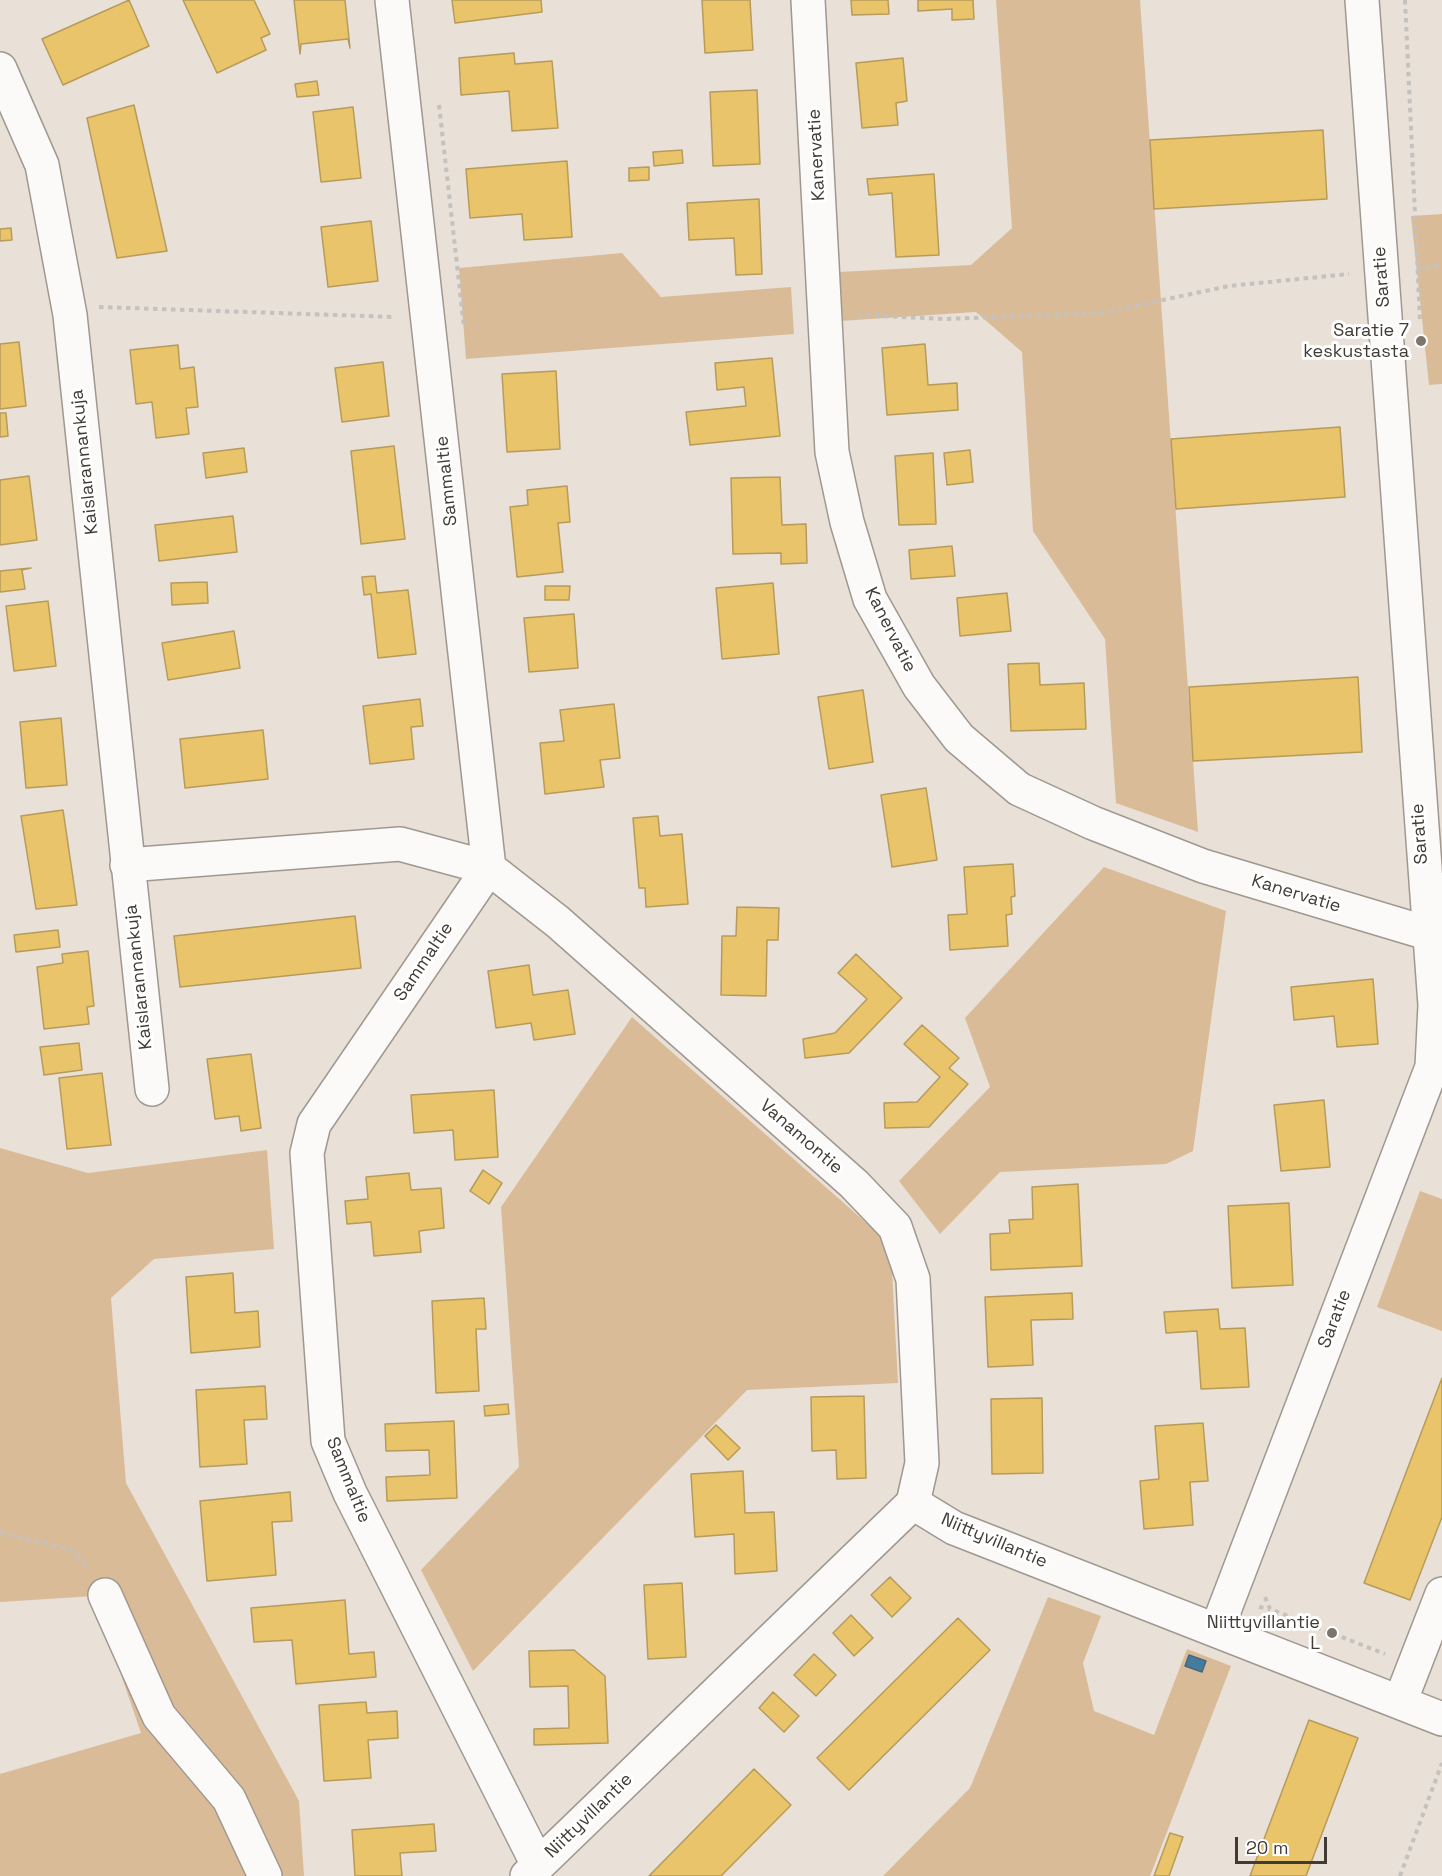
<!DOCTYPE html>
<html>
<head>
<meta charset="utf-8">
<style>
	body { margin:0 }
	#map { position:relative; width:1442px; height:1876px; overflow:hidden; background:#e9e0d7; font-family:"Space Grotesk",sans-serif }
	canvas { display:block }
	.scale { position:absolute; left:1235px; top:1837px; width:92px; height:27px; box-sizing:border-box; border:3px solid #413b34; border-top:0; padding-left:8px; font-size:18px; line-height:21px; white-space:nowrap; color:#413b34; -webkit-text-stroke:4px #fff; paint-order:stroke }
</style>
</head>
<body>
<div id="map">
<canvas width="1442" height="1876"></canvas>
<div class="scale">20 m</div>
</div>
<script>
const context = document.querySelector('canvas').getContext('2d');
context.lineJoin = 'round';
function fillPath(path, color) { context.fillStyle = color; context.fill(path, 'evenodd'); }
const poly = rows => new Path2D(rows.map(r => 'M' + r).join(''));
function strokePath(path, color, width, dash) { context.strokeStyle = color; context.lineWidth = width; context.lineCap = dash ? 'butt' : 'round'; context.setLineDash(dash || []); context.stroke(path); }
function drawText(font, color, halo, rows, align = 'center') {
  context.font = font + ' "Space Grotesk",sans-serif'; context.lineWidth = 6; context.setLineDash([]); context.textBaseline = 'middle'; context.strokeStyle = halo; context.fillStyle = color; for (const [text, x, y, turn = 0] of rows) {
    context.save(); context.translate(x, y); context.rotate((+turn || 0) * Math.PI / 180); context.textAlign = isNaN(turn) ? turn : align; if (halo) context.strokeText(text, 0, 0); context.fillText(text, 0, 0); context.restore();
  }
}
const forest = poly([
	[996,0,1140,0,1198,832,1116,803,1105,639,1033,531,1022,352,976,312,840,321,840,272,971,265,1012,228],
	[1442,214,1442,384,1429,385,1411,216],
	[622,253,661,297,791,287,794,334,466,359,459,268],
	[1104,867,1226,911,1193,1151,1166,1164,1000,1172,940,1234,899,1181,990,1087,965,1018],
	[632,1017,879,1234,892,1271,898,1383,747,1390,473,1671,421,1570,519,1467,501,1207],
	[0,1148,88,1173,267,1150,274,1249,154,1259,111,1298,126,1483,299,1801,304,1876,0,1876,0,1774,141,1733,94,1596,0,1602],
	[1420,1191,1442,1199,1442,1331,1377,1307],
	[1048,1597,1101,1616,1083,1663,1094,1711,1154,1735,1187,1649,1231,1666,1150,1876,883,1876,970,1788]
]);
const homes = poly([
	[129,0,149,46,63,85,42,39,129,0],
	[183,0,254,0,270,34,261,38,266,50,217,73,183,0],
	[294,0,345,0,350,48,348,39,301,44,300,54,294,0],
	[452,0,541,0,542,12,455,23,452,0],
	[702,0,750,0,753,50,705,53,702,0],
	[851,0,888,0,889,14,852,15,851,0],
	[918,0,973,0,974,19,952,20,952,9,918,11,918,0],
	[514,53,515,64,552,61,558,128,512,131,509,91,461,95,459,58,514,53],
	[903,58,907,101,896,103,898,125,862,128,856,63,903,58],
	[317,81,319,95,297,97,295,84,317,81],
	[757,90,760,164,713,166,710,92,757,90],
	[134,105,167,251,117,258,87,118,134,105],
	[353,107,361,178,321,182,313,112,353,107],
	[1323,130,1327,199,1154,209,1150,140,1323,130],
	[682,150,683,163,654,166,653,152,682,150],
	[567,161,572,237,524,240,522,214,470,218,466,169,567,161],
	[649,167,649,180,629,181,629,168,649,167],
	[934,174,939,255,896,257,892,193,869,195,867,179,934,174],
	[759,199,762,274,736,275,734,238,689,240,687,203,759,199],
	[371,221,378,281,328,287,321,227,371,221],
	[11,228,12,240,0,241,0,229,11,228],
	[19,342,26,406,0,409,0,344,19,342],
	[925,344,928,385,957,383,958,410,887,415,882,348,925,344],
	[178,345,180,369,194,367,198,407,186,408,189,434,156,438,152,402,136,404,130,350,178,345],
	[772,358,780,436,690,445,686,412,746,406,744,387,717,390,715,363,772,358],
	[383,362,389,416,342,422,335,368,383,362],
	[556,371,560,449,507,452,502,374,556,371],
	[0,413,6,413,8,436,0,437,0,413],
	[1340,427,1345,497,1176,509,1171,439,1340,427],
	[394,446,405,539,361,544,351,451,394,446],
	[244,448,247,472,206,478,203,453,244,448],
	[970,450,973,482,947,485,944,453,970,450],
	[933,453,936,524,899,525,895,456,933,453],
	[29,476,37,540,0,545,0,480,29,476],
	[780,477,782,525,806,524,807,563,781,564,781,553,733,554,731,478,780,477],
	[567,486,570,522,558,523,563,572,517,577,510,507,528,505,527,490,567,486],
	[233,516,237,552,159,561,155,525,233,516],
	[952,546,955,576,911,579,909,550,952,546],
	[31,568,22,570,25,589,0,592,0,571,31,568],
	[375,576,377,593,408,590,416,654,378,658,371,594,364,595,362,577,375,576],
	[207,582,208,603,172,605,171,583,207,582],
	[773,583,779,654,722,659,716,588,773,583],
	[545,586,570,586,569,600,545,600,545,586],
	[1007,593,1011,631,960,636,957,598,1007,593],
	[48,601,56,666,14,671,6,606,48,601],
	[574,614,578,668,529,672,524,618,574,614],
	[234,631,240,668,168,680,162,643,234,631],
	[1039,663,1040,685,1084,683,1086,729,1011,731,1008,664,1039,663],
	[1358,677,1362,752,1193,761,1189,687,1358,677],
	[863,690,873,762,829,769,818,697,863,690],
	[420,699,423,726,411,727,414,759,370,764,363,706,420,699],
	[614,704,620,758,600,760,604,787,545,794,540,743,564,741,560,710,614,704],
	[61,718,67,785,26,788,20,722,61,718],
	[263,730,268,779,185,788,180,739,263,730],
	[926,788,937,860,892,867,881,795,926,788],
	[63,810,77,905,36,909,21,816,63,810],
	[658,816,660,836,682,834,688,904,646,907,645,888,639,888,633,818,658,816],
	[1013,864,1015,896,1011,897,1012,914,1006,915,1008,946,950,950,948,915,967,914,964,867,1013,864],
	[737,907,779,908,778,940,767,940,766,996,721,995,722,936,736,936,737,907],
	[355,916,361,968,180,987,174,936,355,916],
	[58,930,60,947,16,952,14,935,58,930],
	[88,951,94,1006,87,1007,89,1024,44,1029,37,967,63,963,62,954,88,951],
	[856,954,902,998,849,1053,805,1058,803,1039,835,1033,867,999,838,973,856,954],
	[529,965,533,995,568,990,575,1034,534,1040,531,1023,496,1028,488,971,529,965],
	[1373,979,1378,1044,1337,1047,1334,1016,1294,1020,1291,987,1373,979],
	[922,1025,959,1058,949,1068,968,1084,929,1127,885,1128,884,1103,917,1102,940,1077,904,1044,922,1025],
	[79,1043,82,1070,44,1075,40,1047,79,1043],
	[251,1054,261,1128,241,1131,239,1116,215,1119,207,1059,251,1054],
	[102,1073,111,1145,67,1149,59,1078,102,1073],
	[494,1090,498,1157,455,1160,453,1130,414,1133,411,1095,494,1090],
	[1324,1100,1330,1167,1281,1171,1274,1105,1324,1100],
	[483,1170,502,1183,489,1204,470,1191,483,1170],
	[409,1173,411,1190,441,1188,444,1228,419,1231,421,1252,374,1256,371,1222,347,1224,345,1201,368,1199,366,1177,409,1173],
	[1078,1184,1082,1266,991,1270,990,1234,1010,1233,1009,1220,1033,1219,1032,1187,1078,1184],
	[1289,1203,1293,1285,1232,1288,1228,1206,1289,1203],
	[233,1273,235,1313,258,1311,260,1347,191,1353,186,1277,233,1273],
	[1072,1293,1073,1319,1031,1320,1033,1365,988,1367,985,1297,1072,1293],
	[484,1298,486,1329,476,1329,479,1391,436,1393,432,1301,484,1298],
	[1218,1309,1220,1329,1245,1328,1249,1387,1201,1389,1197,1331,1166,1333,1164,1312,1218,1309],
	[1442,1378,1442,1517,1410,1600,1364,1583,1442,1378],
	[265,1386,267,1419,244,1420,247,1464,200,1467,196,1390,265,1386],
	[864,1396,866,1478,837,1479,836,1450,812,1451,811,1397,864,1396],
	[1042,1398,1043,1473,992,1474,991,1399,1042,1398],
	[508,1404,509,1414,485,1416,484,1406,508,1404],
	[454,1421,457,1498,387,1501,386,1477,430,1475,429,1450,386,1451,385,1424,454,1421],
	[1203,1423,1208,1481,1190,1482,1193,1525,1144,1529,1140,1481,1159,1479,1155,1426,1203,1423],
	[716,1425,740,1448,728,1460,705,1436,716,1425],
	[743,1471,745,1513,774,1512,777,1571,735,1574,734,1534,695,1537,691,1474,743,1471],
	[290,1492,292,1521,272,1522,276,1575,207,1581,200,1501,290,1492],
	[890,1577,911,1598,892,1617,871,1595,890,1577],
	[682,1583,686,1657,648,1659,644,1585,682,1583],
	[345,1600,349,1654,374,1652,376,1677,296,1684,292,1640,254,1642,251,1608,345,1600],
	[851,1615,873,1638,854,1656,833,1633,851,1615],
	[958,1618,990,1650,849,1790,817,1758,958,1618],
	[574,1650,605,1676,608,1743,534,1745,534,1729,569,1728,568,1686,530,1687,529,1651,574,1650],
	[814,1654,836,1675,816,1696,794,1675,814,1654],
	[773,1692,799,1716,784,1732,759,1708,773,1692],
	[366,1702,367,1713,397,1711,398,1738,368,1740,371,1778,324,1781,319,1705,366,1702],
	[1309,1720,1358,1738,1306,1876,1250,1876,1309,1720],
	[754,1769,791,1805,721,1876,649,1876,754,1769],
	[434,1824,436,1851,400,1853,402,1876,355,1876,352,1830,434,1824],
	[1170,1833,1183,1837,1169,1876,1154,1876,1170,1833]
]);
const public = poly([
	[1189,1655,1206,1661,1202,1672,1185,1666,1189,1655]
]);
const path = poly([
	[1405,0,1420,321],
	[439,105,464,327],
	[1417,270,1442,264],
	[99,307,395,317],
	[857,315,946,319,1101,313,1229,286,1349,274],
	[0,1532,71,1550,89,1567],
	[1265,1597,1270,1609,1385,1654],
	[1259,1607,1270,1609],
	[1400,1876,1442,1763]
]);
const minor = poly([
	[392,0,489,868,314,1124,307,1153,328,1441,350,1493,538,1865],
	[808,0,832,452,847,522,870,599,919,686,959,738,1019,789,1093,823,1203,866,1427,933],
	[0,69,42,165,70,315,152,1089],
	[127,865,400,844,489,868,558,922,854,1184,895,1227,913,1279,922,1463,913,1503],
	[105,1595,159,1716,229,1799,265,1876],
	[1217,1629,1432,1067,1435,1005,1362,0],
	[1400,1702,1442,1594],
	[527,1876,913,1503,954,1528,1442,1719]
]);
const markers = [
	[1421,341,6,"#7c756d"],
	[1332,1633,6,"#7c756d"]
];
const streetNames = [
	["Kanervatie",817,155,-93],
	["Saratie",1382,277,-94],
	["Kaislarannankuja",85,462,-96],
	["Sammaltie",447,481,-96],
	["Kanervatie",890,630,63],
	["Saratie",1420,834,-94],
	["Kanervatie",1296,894,17],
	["Sammaltie",424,962,-56],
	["Kaislarannankuja",139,977,-96],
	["Vanamontie",801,1137,41],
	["Saratie",1335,1319,-69],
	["Sammaltie",348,1480,68],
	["Niittyvillantie",994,1541,23],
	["Niittyvillantie",589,1816,-44]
];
const poiNames = [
	["Saratie 7",1409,331],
	["keskustasta",1409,352],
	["Niittyvillantie",1320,1623],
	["L",1320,1644]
];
fillPath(forest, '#dabb98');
fillPath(homes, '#e9c46a');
strokePath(homes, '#b79b5a', 1.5);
fillPath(public, '#457b9d');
strokePath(public, '#44687e', 1.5);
strokePath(minor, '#9f9891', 36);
strokePath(path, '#c4c1be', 4, [4.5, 4.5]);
strokePath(minor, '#fcfaf9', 33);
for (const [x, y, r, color] of markers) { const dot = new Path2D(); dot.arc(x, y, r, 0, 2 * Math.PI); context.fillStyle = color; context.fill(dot); strokePath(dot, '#fff', 2); }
drawText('18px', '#413b34', '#fff', streetNames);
drawText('18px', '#413b34', '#fff', poiNames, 'right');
</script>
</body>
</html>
